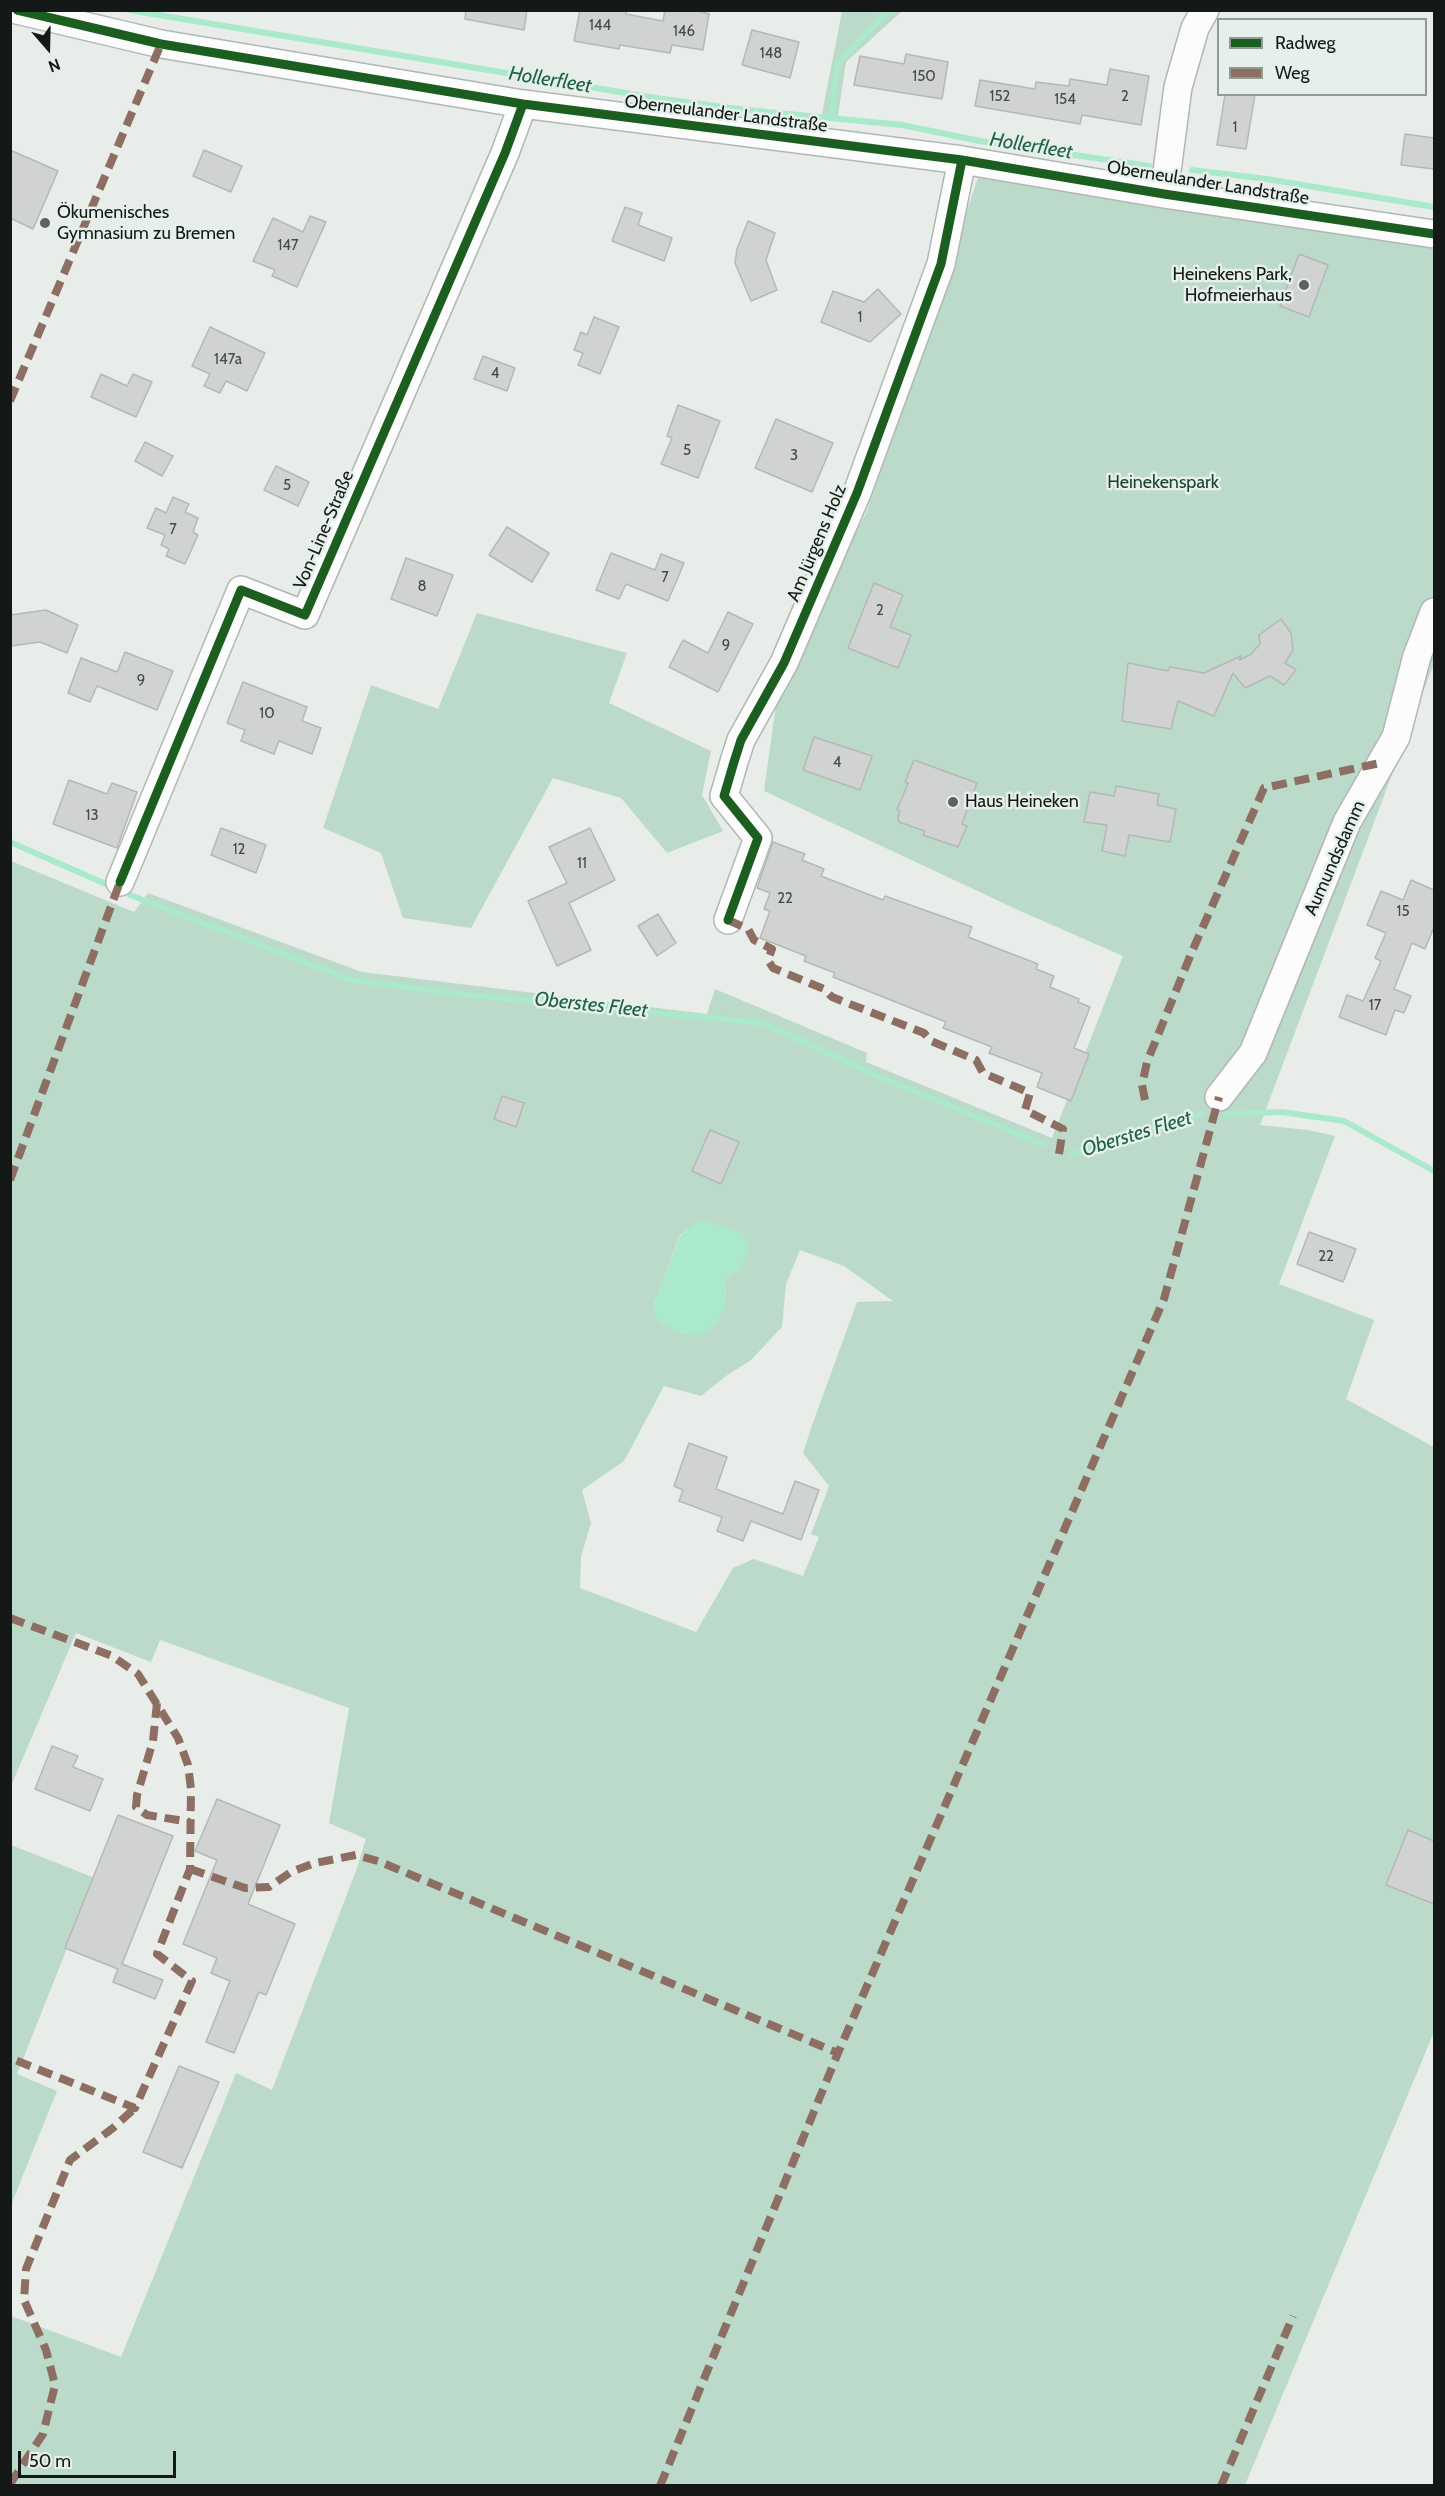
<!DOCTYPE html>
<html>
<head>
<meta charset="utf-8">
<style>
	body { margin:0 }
	#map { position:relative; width:1445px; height:2496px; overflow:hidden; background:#e8edea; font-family:Cabin,sans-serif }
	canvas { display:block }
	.frame { position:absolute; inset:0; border:12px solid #141816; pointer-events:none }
	.legend { position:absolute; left:1217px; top:18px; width:210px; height:78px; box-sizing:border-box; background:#e5f0ea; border:2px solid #919a95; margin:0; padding:8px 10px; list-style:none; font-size:18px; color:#141816 }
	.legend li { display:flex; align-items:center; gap:12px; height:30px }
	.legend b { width:30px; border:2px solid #919a95 }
	.north { position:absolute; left:18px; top:18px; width:60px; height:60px; -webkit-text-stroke:4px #e5f0ea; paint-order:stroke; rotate:160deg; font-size:16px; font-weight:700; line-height:24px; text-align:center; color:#141816 }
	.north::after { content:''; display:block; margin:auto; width:21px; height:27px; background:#141816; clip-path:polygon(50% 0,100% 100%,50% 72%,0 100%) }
	.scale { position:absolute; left:18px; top:2451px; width:158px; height:27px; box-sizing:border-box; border:3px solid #141816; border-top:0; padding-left:8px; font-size:18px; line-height:21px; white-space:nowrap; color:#141816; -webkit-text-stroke:4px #e5f0ea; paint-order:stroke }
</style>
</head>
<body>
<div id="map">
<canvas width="1445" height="2496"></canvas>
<div class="frame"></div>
<ul class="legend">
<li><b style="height:8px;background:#1b5e20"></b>Radweg</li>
<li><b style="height:8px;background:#8d6e63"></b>Weg</li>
</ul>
<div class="north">N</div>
<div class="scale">50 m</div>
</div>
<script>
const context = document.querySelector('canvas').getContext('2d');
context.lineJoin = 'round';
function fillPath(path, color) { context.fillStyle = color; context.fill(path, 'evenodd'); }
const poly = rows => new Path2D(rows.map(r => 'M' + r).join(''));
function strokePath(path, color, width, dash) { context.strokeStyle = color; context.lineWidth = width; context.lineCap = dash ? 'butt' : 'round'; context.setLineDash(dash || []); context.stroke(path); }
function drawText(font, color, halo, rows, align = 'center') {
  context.font = font + ' Cabin,sans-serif'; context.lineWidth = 5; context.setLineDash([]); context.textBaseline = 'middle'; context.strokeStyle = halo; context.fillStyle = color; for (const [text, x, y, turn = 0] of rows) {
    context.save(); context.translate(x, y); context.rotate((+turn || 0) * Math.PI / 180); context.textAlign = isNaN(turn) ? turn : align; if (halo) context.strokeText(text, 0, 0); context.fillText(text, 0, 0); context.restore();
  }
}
const green = poly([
	[842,11,902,11,846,62,838,116,822,114],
	[978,177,1434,243,1434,663,1260,1125,1308,1130,1335,1136,1279,1284,1374,1320,1346,1399,1434,1447,1434,2032,1245,2485,11,2485,11,2316,121,2357,236,2073,272,2090,357,1868,366,1839,329,1823,349,1708,160,1640,151,1662,76,1633,11,1786,11,861,134,912,148,893,362,972,707,1014,715,989,867,1053,866,1062,1052,1138,1123,956,1018,910,764,791,776,705,818,607,866,513,922,350],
	[696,1224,740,1269,725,1277,726,1301,653,1307,680,1235],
	[800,1250,844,1266,893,1301,857,1302,811,1428,803,1453,829,1486,811,1534,819,1537,803,1576,754,1559,733,1568,696,1632,580,1588,581,1557,591,1523,582,1490,624,1461,664,1386,701,1396,726,1376,751,1360,782,1327,786,1284],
	[477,613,627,653,609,703,711,751,702,795,723,831,667,853,621,798,553,778,471,928,403,918,381,853,323,828,371,685,438,709],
	[11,1845,95,1878,17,2074,57,2091,11,2205]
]);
const water = poly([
	[709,1222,743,1234,749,1248,740,1269,725,1277,726,1301,718,1324,699,1335,680,1334,658,1321,653,1307,680,1236,696,1223]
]);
const stream = poly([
	[129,10,656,98,747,110,902,125,980,141,1149,166],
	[831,117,837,64,889,10],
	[1192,170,1267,179,1434,207],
	[10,842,108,885],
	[130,895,351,980,467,995,763,1023,875,1075,1042,1144],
	[1226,1114,1282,1112,1344,1121,1434,1171],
	[1072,1154,1202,1114]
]);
const building = poly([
	[466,10,527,10,524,30,465,19,466,10],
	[580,10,626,10,626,14,663,21,665,10,696,10,709,14,703,50,672,45,670,53,620,45,619,49,574,41,580,10],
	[752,30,799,42,790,78,742,65,752,30],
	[906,54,948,62,942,99,854,85,860,56,904,64,906,54],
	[1110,69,1149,76,1141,125,1082,115,1080,124,975,106,980,80,1035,89,1036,82,1069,86,1070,79,1107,85,1110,69],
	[1225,94,1255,94,1246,149,1217,145,1225,94],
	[1405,134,1434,138,1434,169,1401,165,1405,134],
	[10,150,58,171,33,229,10,218,10,150],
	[204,150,242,166,231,192,193,176,204,150],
	[625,207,642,213,638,225,672,238,664,261,612,241,625,207],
	[310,216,326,222,297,287,272,276,275,270,253,261,273,218,303,232,310,216],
	[748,221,775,233,766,260,777,290,751,301,735,263,737,249,748,221],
	[1299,254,1328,265,1309,317,1280,306,1299,254],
	[878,289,901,314,870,342,821,322,833,291,864,302,878,289],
	[594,317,619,327,600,374,578,365,583,353,574,350,581,332,587,335,594,317],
	[210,327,265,353,247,391,226,381,220,393,204,386,210,374,192,366,210,327],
	[483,356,515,368,507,391,474,379,483,356],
	[101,374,127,386,133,374,152,382,136,417,91,397,101,374],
	[678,405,720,421,698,478,661,464,672,438,667,436,678,405],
	[776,419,833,443,812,492,755,468,776,419],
	[145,442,173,456,162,476,135,461,145,442],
	[276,466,309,482,298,506,264,490,276,466],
	[173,497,189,504,185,512,198,518,193,532,198,535,185,564,166,556,169,549,161,545,165,535,147,528,156,508,166,513,173,497],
	[507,527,549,553,532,582,489,555,507,527],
	[611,553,655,570,661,554,684,563,668,601,626,584,619,599,596,590,611,553],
	[406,558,453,575,437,616,391,599,406,558],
	[874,583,903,595,890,627,911,635,898,668,848,648,874,583],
	[46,610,78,625,67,653,40,642,10,646,10,615,46,610],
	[728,612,753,624,718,692,669,667,683,640,708,653,728,612],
	[1281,619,1291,633,1293,650,1285,663,1296,670,1284,685,1270,676,1245,688,1233,673,1214,716,1178,701,1171,729,1122,721,1128,663,1168,671,1170,667,1204,673,1241,656,1239,660,1250,655,1260,644,1259,635,1281,619],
	[125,652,173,671,157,710,97,686,90,702,68,693,81,658,117,672,125,652],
	[243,682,307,707,302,721,321,728,312,754,279,741,274,754,241,741,245,730,227,723,243,682],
	[814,737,872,756,860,790,803,770,814,737],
	[914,760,977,783,962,824,967,826,958,847,923,835,925,831,899,822,898,818,900,811,897,810,908,783,905,782,914,760],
	[69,780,107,794,112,783,137,792,117,848,53,824,69,780],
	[1116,786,1159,794,1157,805,1176,809,1170,842,1129,835,1125,856,1102,851,1107,825,1084,822,1090,792,1114,796,1116,786],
	[221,828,266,845,256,873,211,855,221,828],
	[590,828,615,880,569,903,591,950,557,966,528,901,567,883,549,847,590,828],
	[773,842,805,854,802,860,824,869,821,876,883,900,885,896,972,927,968,937,1038,964,1036,969,1054,976,1050,987,1079,999,1078,1002,1090,1007,1074,1048,1089,1054,1071,1101,1037,1087,1042,1073,989,1053,992,1047,943,1028,946,1022,833,977,835,973,804,961,806,956,760,938,770,911,764,909,770,893,757,888,773,842],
	[1411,880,1434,890,1434,927,1425,949,1412,943,1394,989,1411,996,1404,1013,1395,1010,1386,1035,1339,1017,1347,995,1363,1001,1381,961,1375,958,1386,933,1367,925,1381,891,1403,900,1411,880],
	[658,914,676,943,657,956,638,926,658,914],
	[502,1096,524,1103,516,1127,494,1119,502,1096],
	[710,1130,739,1142,721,1184,692,1171,710,1130],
	[1309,1232,1356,1249,1343,1282,1297,1264,1309,1232],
	[689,1443,727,1457,716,1489,783,1514,795,1481,819,1490,801,1540,751,1521,743,1541,717,1531,722,1517,679,1501,683,1490,674,1486,689,1443],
	[52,1746,78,1756,73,1767,103,1779,90,1811,35,1789,52,1746],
	[217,1799,280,1825,248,1904,295,1924,266,1995,259,1992,234,2053,206,2042,230,1981,211,1973,217,1958,183,1944,217,1860,195,1851,217,1799],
	[118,1815,173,1836,122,1964,163,1980,155,1999,113,1982,118,1969,65,1948,118,1815],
	[1408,1830,1434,1841,1434,1904,1386,1885,1408,1830],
	[179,2066,219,2082,182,2168,143,2152,179,2066]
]);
const minor = poly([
	[17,10,161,44,523,104,962,160,1164,194,1434,234],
	[1164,194,1178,87,1195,28,1205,10],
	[120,882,241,590,305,615,505,153,523,104],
	[728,920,758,838,724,796,734,762,741,740,784,663,857,493,941,264,962,160],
	[1219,1097,1253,1053,1347,822,1396,737,1417,656,1434,612]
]);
const quiet = poly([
	[10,401,161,44],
	[728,920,748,929,754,940,772,949,768,960,773,968,824,989,832,997,924,1033,931,1041,976,1060,983,1073,1030,1093,1025,1110,1063,1129,1059,1154],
	[1145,1100,1142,1085,1147,1062,1191,954,1264,788,1380,763],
	[10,1180,120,882],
	[10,1618,112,1656,138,1674,178,1738,188,1765,191,1789,190,1869,157,1954,192,1981,135,2108,10,2058],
	[157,1703,153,1741,137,1795,136,1807,147,1815,190,1822],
	[190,1869,245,1888,269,1887,291,1872,315,1863,356,1855,378,1861,838,2053],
	[10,2484,43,2434,55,2385,46,2350,24,2300,26,2269,70,2160,113,2128,135,2108],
	[660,2486,838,2053,1164,1299,1219,1097],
	[1221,2486,1293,2316]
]);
const cycleway = poly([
	[17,10,161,44,523,104,962,160,1164,194,1434,234],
	[120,882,241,590,305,615,505,153,523,104],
	[728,920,758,838,724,796,734,762,741,740,784,663,857,493,941,264,962,160]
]);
const markers = [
	[45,223,6,"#5e6360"],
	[1304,285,6,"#5e6360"],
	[953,802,6,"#5e6360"]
];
const numberNames = [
	["144",600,26],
	["146",684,32],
	["148",771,54],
	["150",924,77],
	["152",1000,97],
	["2",1125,97],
	["154",1065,100],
	["1",1235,128],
	["147",288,246],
	["1",860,318],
	["147a",228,360],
	["4",495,374],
	["5",687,451],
	["3",794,456],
	["5",287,486],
	["7",173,530],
	["7",665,578],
	["8",422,587],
	["2",880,611],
	["9",726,646],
	["9",141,681],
	["10",267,714],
	["4",837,763],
	["13",92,816],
	["12",239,850],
	["11",582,864],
	["22",785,899],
	["15",1403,912],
	["17",1375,1006],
	["22",1326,1257]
];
const streetNames = [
	["Oberneulander Landstraße",726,114,7],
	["Oberneulander Landstraße",1208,183,9],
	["Von-Line-Straße",324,530,-67],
	["Am Jürgens Holz",817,543,-67],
	["Aumundsdamm",1335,858,-66]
];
const poiNames = [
	["Ökumenisches",57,213],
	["Gymnasium zu Bremen",57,234],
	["Heinekens Park,",1292,275,"right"],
	["Hofmeierhaus",1292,296,"right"],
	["Haus Heineken",965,802]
];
const parkNames = [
	["Heinekenspark",1163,483]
];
const waterNames = [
	["Hollerfleet",550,80,9],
	["Hollerfleet",1031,146,9],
	["Oberstes Fleet",591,1005,6],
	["Oberstes Fleet",1137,1134,-17]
];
fillPath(green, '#bbdaca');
fillPath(water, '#aae9ca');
strokePath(stream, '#aae9ca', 6);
fillPath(building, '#d0d3d1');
strokePath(building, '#b4b9b6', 1.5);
strokePath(minor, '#b2b7b4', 30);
strokePath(minor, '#fcfcfc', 27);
strokePath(quiet, '#8d6e63', 8, [15, 8]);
strokePath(cycleway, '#1b5e20', 9);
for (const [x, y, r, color] of markers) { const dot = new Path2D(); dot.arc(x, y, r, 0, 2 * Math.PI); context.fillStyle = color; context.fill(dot); strokePath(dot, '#e5f0ea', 2); }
drawText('15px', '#454947', null, numberNames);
drawText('18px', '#141816', '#e5f0ea', streetNames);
drawText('18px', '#141816', '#e5f0ea', poiNames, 'left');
drawText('18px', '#183e2d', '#e5f0ea', parkNames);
drawText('italic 20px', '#216246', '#e5f0ea', waterNames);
</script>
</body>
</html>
